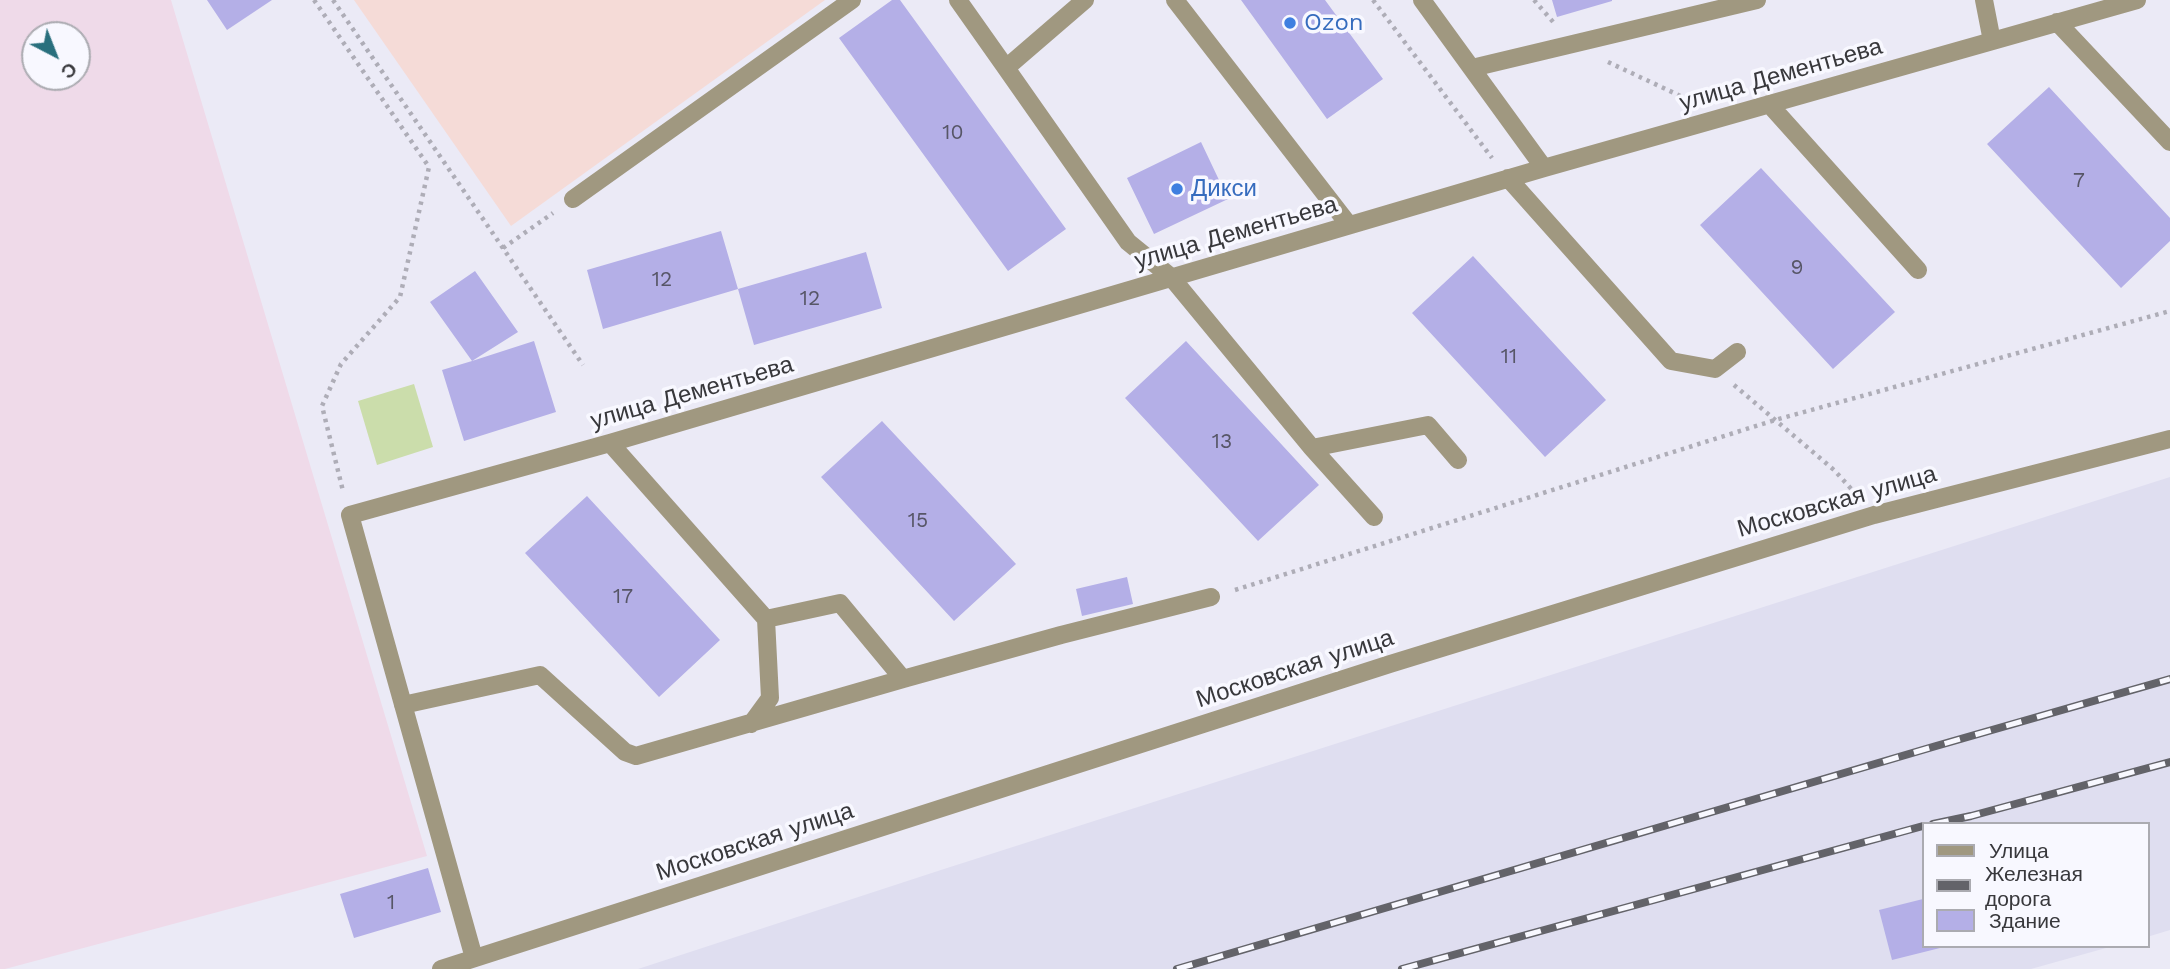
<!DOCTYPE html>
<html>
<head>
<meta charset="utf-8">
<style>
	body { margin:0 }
	#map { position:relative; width:2170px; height:969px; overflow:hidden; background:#ebeaf6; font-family:"Work Sans",sans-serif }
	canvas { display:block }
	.legend { position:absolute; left:1922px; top:822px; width:228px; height:126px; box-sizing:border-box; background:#f8f8ff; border:2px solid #ababb1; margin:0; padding:9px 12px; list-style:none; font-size:21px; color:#38383c }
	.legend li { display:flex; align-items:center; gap:14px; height:35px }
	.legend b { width:35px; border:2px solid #ababb1 }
	.north { position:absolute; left:21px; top:21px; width:70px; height:70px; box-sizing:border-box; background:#f8f8ff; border:2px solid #ababb1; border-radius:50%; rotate:138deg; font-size:19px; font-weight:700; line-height:28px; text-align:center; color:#38383c }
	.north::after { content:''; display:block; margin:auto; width:24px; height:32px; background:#296f7d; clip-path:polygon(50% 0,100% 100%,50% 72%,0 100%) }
</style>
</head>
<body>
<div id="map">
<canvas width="2170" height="969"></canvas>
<ul class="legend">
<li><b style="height:9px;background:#a09880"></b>Улица</li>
<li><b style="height:9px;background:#636369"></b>Железная дорога</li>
<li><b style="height:19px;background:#b4afe7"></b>Здание</li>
</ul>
<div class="north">С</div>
</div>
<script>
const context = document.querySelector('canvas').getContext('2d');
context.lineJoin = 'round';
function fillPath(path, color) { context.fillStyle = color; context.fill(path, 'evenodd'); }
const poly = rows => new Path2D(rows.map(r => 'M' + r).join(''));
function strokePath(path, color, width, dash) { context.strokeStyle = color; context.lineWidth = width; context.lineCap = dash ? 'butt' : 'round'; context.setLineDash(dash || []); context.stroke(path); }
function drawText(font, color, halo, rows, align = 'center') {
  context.font = font + ' "Work Sans",sans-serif'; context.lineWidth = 7; context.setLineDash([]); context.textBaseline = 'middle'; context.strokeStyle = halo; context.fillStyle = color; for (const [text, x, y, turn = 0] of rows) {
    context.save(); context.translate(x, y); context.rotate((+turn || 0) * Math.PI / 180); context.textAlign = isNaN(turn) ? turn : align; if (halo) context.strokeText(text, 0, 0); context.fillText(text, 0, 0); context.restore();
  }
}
const built = poly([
	[2170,477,2170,930,2147,937,2147,824,1923,824,1923,946,2113,946,2031,969,638,969,944,869]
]);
const industrial = poly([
	[0,0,171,0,427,856,5,969,0,969],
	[35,35,77,35,77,77,35,77]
]);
const education = poly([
	[354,0,825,0,511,226]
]);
const green = poly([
	[414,384,433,447,377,465,358,401]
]);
const building = poly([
	[207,0,272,0,227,30],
	[892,0,900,0,1066,229,1008,271,839,38],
	[1241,0,1325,0,1383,79,1327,119],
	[1552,0,1612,0,1612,1,1557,17],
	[2049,87,2170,218,2170,241,2121,288,1987,144],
	[1201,142,1228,199,1154,234,1127,178],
	[1761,168,1895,312,1833,369,1700,225],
	[721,231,738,289,866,252,882,308,754,345,738,289,603,329,587,270],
	[1473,256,1606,400,1545,457,1412,313],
	[475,271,518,332,472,361,534,341,556,412,464,441,442,370,472,361,430,302],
	[1186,341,1319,485,1258,541,1125,398],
	[882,421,1016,564,954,621,821,477],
	[587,496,720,640,659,697,525,553],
	[1127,577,1133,604,1082,616,1076,589],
	[428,868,441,912,354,938,340,894],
	[1923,899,1923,946,1944,947,1892,960,1879,910]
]);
const path = poly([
	[314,0,429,167,400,297,341,364,322,406,343,491],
	[333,0,583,365],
	[1373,0,1492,158],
	[1534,0,1554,23],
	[1608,62,1689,100],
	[503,248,553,213],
	[1734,385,1834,470,1855,493],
	[1235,590,1775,420,2170,311]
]);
const minor = poly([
	[958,0,1006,68],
	[1085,0,1006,68,1128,242,1171,277,1312,448,1428,425,1458,460],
	[1175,0,1349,225],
	[1422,0,1544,168],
	[1984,0,1992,41],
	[2057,22,2170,142],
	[1472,68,1757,0],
	[1769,104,1918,270],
	[1508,178,1671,361,1715,369,1737,352],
	[573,199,852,0],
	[610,443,766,619,770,698,751,724],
	[1312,448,1374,517],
	[766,619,840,603,903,679,1061,635,1211,597],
	[403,705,540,675,625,752,636,756,903,679],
	[474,958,350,515,610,443,1544,168,2137,0],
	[441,969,1390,664,1874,515,2170,439]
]);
const rail = poly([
	[1933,824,1971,816,2170,762],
	[1177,969,1936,746,2170,679],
	[1402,969,1923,826]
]);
const markers = [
	[1290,23,7,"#3f7fe0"],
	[1177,189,7,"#3f7fe0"]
];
const numberNames = [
	["10",953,133],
	["7",2079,181],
	["9",1797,268],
	["12",662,280],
	["12",810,299],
	["11",1509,357],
	["13",1222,442],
	["15",918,521],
	["17",623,597],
	["1",391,903]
];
const shopNames = [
	["Ozon",1304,23],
	["Дикси",1191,189]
];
const streetNames = [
	["улица Дементьева",1781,75,-16],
	["улица Дементьева",1236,233,-16],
	["улица Дементьева",692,393,-16],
	["Московская улица",1837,502,-16],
	["Московская улица",1295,669,-18],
	["Московская улица",755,842,-18]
];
fillPath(built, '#dfdef0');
fillPath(industrial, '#efdae9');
fillPath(education, '#f5dbd7');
fillPath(green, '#cbddab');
fillPath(building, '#b4afe7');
strokePath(path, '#aeadb7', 4.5, [3.5, 5]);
strokePath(minor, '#a09880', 18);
strokePath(rail, '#636369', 8);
strokePath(rail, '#f8f8ff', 5, [16]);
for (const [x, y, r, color] of markers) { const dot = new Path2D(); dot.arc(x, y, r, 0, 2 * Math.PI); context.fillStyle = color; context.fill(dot); strokePath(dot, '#f8f8ff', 2.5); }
drawText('21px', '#575667', null, numberNames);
drawText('24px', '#366cbe', '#f8f8ff', shopNames, 'left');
drawText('24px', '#38383c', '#f8f8ff', streetNames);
</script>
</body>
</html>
